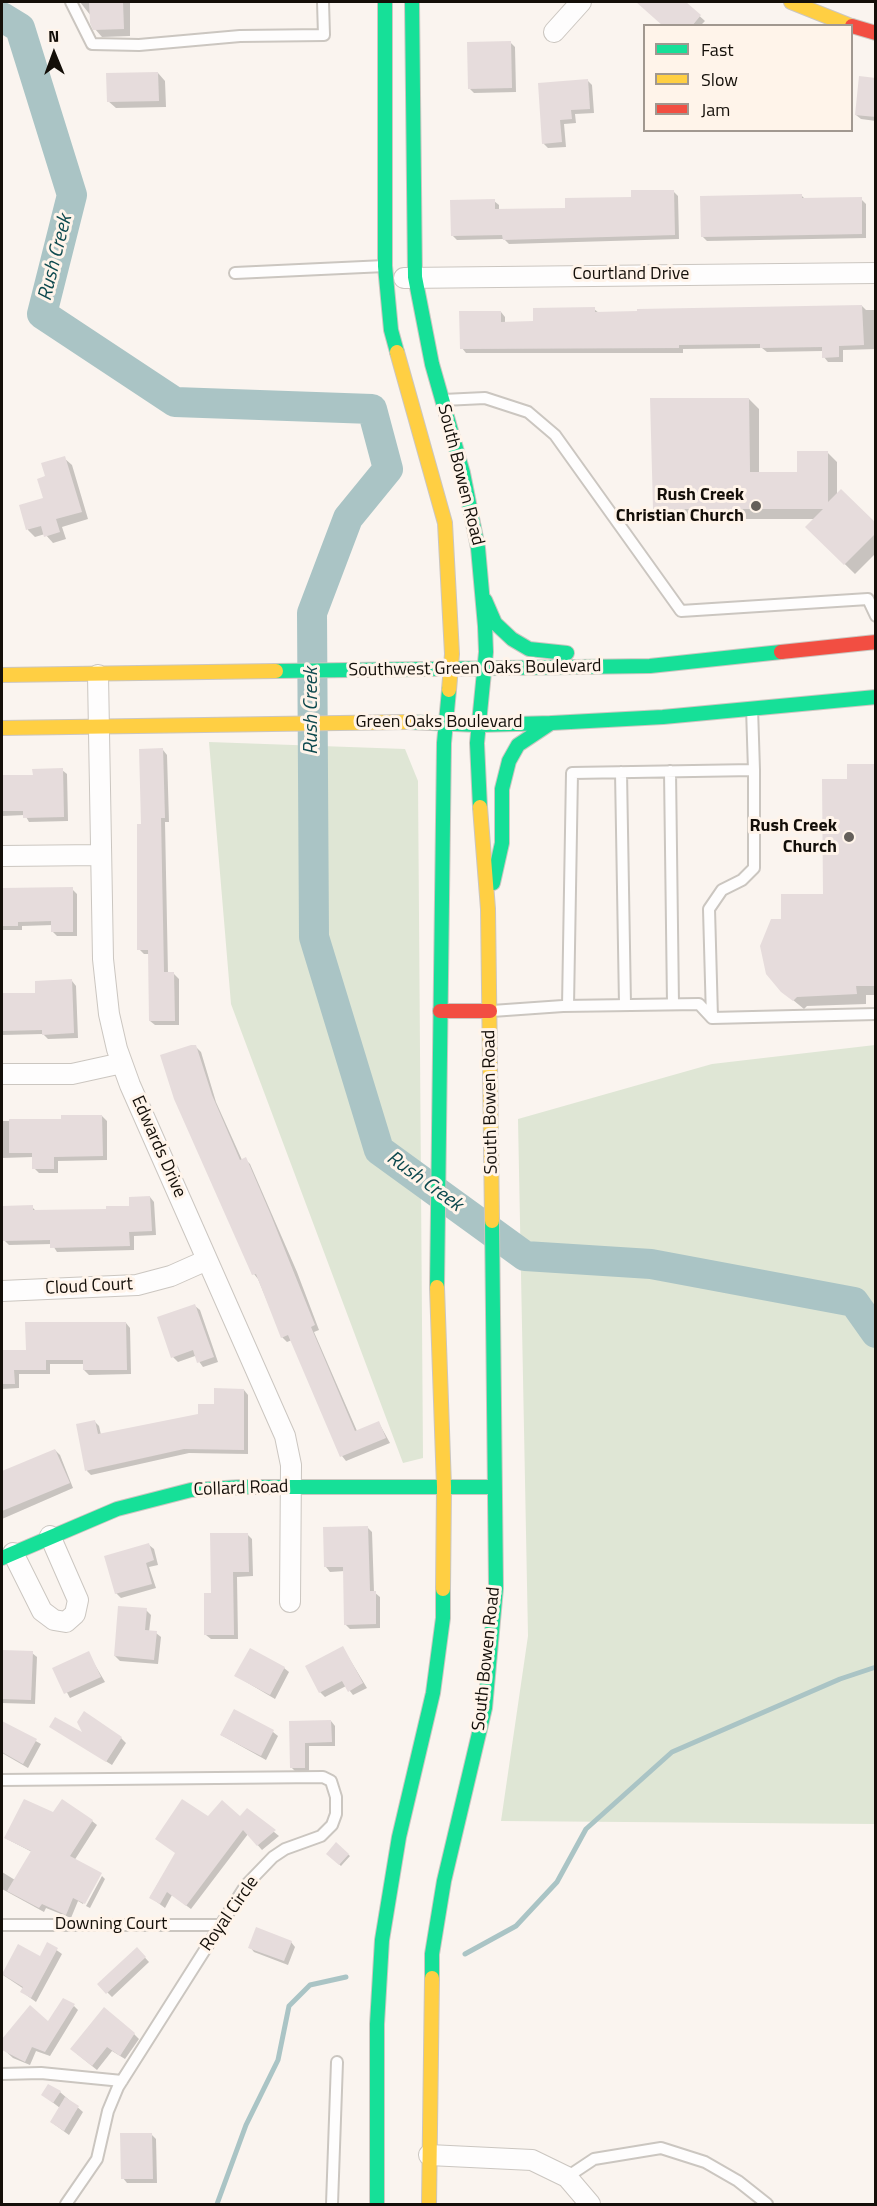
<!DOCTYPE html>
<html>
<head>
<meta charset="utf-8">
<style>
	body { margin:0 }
	#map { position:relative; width:877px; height:2206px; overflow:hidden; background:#faf4ef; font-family:"Titillium Web",sans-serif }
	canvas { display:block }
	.frame { position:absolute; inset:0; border:3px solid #140f09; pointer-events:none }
	.legend { position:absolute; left:643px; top:24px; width:210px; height:108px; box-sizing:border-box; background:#fff4ea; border:2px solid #a19890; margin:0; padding:8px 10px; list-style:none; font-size:18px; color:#140f09 }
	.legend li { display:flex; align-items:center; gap:12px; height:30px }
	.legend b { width:30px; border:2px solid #a19890 }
	.north { position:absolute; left:24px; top:24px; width:60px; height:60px; -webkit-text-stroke:4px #fff4ea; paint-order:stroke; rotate:359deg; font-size:16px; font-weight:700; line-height:24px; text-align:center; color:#140f09 }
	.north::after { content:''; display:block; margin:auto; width:21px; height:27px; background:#140f09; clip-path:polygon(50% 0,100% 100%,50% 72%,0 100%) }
</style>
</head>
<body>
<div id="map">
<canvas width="877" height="2206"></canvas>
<div class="frame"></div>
<ul class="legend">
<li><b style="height:8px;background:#16e098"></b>Fast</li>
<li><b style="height:8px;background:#ffcf43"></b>Slow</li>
<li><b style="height:8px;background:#f24e42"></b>Jam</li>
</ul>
<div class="north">N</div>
</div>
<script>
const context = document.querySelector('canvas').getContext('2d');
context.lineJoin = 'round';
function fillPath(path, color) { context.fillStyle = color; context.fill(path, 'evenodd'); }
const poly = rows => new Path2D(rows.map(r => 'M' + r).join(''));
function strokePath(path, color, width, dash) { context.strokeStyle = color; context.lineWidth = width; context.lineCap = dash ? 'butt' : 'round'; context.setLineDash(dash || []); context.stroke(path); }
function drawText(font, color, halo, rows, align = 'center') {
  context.font = font + ' "Titillium Web",sans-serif'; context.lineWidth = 6; context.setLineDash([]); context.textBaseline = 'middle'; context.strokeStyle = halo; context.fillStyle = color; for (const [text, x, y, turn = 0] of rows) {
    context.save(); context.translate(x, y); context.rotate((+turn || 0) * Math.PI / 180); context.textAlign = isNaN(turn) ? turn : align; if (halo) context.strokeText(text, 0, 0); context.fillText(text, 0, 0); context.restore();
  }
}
const green = poly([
	[209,742,405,749,418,781,423,1458,403,1463,231,1004],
	[875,1045,875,1824,501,1821,528,1636,518,1119,712,1064]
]);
const shadow = poly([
	[80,2,130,2,130,36,102,37,95,29,91,16],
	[640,2,684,2,705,21,700,26,664,26],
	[510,42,515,47,516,92,474,93,470,89],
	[158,73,165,81,166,107,116,108,108,101],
	[876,79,876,121,861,119,856,115],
	[588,81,592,85,594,113,575,114,576,123,564,124,566,147,548,148,543,143],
	[673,191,678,196,679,239,509,244,504,239,457,240,452,235,494,201,499,205,499,211,567,210],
	[802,196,806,200,861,199,866,204,866,238,707,241,702,236],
	[862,306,866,310,876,310,876,349,843,350,843,362,828,362,824,357,823,351,767,352,762,348,683,349,683,353,466,353,462,348,501,312,505,317,505,323,534,323,594,309,599,313],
	[749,399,759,409,759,474,798,474,827,452,837,462,837,495,876,525,876,553,855,574,807,527,816,519,664,519,654,509],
	[64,458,72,465,88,519,62,527,66,539,53,543,45,534,35,537,28,530,21,506,45,499,47,477],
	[163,750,167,755,169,822,165,822,168,974,174,974,179,979,179,1025,155,1025,150,1021,149,954,144,954,139,949],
	[876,766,876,995,866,995,866,1004,807,1006,804,1009,782,991,783,920,825,895,849,781],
	[62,770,67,774,68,821,29,822,25,815,2,816,2,777,34,776],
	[72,889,77,894,77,936,57,936,53,932,53,925,22,926,22,930,2,930,2,890],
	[72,981,76,986,78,1038,48,1039,43,1034,2,1035,2,995,37,994],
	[196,1047,201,1052,216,1102,242,1160,245,1159,250,1164,297,1272,319,1330,314,1332,357,1431,379,1423,390,1443,346,1461,342,1456,292,1340,287,1342,282,1337,258,1279,254,1274],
	[102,1116,107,1121,107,1160,58,1161,58,1173,39,1173,34,1168,34,1157,2,1158,2,1121,63,1121],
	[150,1197,154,1202,156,1235,134,1236,134,1250,57,1252,52,1244,9,1245,4,1240,32,1207,37,1212,107,1210,131,1207],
	[195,1306,200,1310,218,1362,203,1367,195,1356,178,1362,173,1357],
	[126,1323,130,1328,131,1374,89,1375,84,1370,84,1364,50,1364,50,1374,19,1374,19,1388,2,1389,2,1352,27,1351],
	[244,1390,248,1395,248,1454,189,1453,91,1475,87,1471,95,1422,99,1426,101,1435,199,1415],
	[55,1450,60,1455,73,1488,2,1519,2,1470,4,1472],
	[367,1527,372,1532,374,1592,380,1597,380,1628,350,1629,345,1624,345,1571,330,1572,326,1567],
	[247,1534,252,1539,253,1576,237,1577,238,1639,211,1639,206,1635,213,1595],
	[149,1545,154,1549,158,1565,149,1567,156,1588,121,1598,116,1593],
	[146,1610,151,1615,149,1632,156,1633,161,1637,158,1664,120,1661,115,1656],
	[343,1648,367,1688,353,1695,346,1686,325,1697,320,1692],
	[2,1652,32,1653,37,1657,35,1704,2,1703],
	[88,1653,105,1682,70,1698,54,1669],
	[284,1668,289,1672,275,1699,236,1676],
	[331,1721,335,1726,335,1746,309,1746,309,1771,296,1772,291,1767,290,1722],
	[2,1722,41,1744,28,1768,2,1753],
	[51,1727,85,1736,121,1738,126,1743,112,1765],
	[273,1732,278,1736,266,1760,221,1735],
	[247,1810,279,1836,262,1850,248,1834,191,1909,172,1895,165,1908,150,1897,176,1853,208,1818,241,1818],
	[54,1814,92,1821,97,1825,74,1861,99,1874,83,1904,78,1901,71,1918,46,1908,44,1912,2,1889,2,1872,15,1880,32,1852,5,1838],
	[336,1844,350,1856,341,1866,328,1854],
	[102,1876,105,1879,90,1908,86,1906],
	[291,1942,295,1947,288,1965,254,1952,250,1947],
	[48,1944,62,1954,36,2002,22,1992,24,1989,3,1975,18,1946,40,1958],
	[137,1949,149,1962,112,1997,99,1984],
	[74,2006,78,2010,50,2056,36,2051,30,2065,13,2058,2,2048,2,2041,30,2007,49,2024],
	[134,2034,139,2039,125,2059,112,2051,97,2070,77,2054],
	[60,2092,83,2112,69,2135,51,2122,60,2108,43,2095],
	[151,2134,156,2139,157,2183,127,2183,123,2178]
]);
const stream = poly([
	[465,1954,516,1926,557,1882,586,1829,672,1752,840,1679,876,1667],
	[217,2204,246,2125,278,2060,289,2006,310,1985,346,1977]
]);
const river = poly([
	[2,17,20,28,72,195,42,314,175,402,372,409,388,469,348,518,312,613,314,937,379,1150,525,1256,651,1264,854,1302,876,1333]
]);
const building = poly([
	[89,2,123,2,124,29,93,30,90,23],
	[636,2,686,2,701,15,692,26,663,26],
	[511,41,512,88,468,89,467,42],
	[158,72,159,101,107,102,106,73],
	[859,76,876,78,876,117,855,115],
	[588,79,590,109,571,110,572,119,560,120,562,142,542,144,538,83],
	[631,190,674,190,675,235,503,240,502,235,451,236,450,200,495,199,495,209,565,208,565,198,631,197],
	[802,194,802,198,862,197,862,234,701,237,700,196],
	[862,305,864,345,839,346,839,357,822,358,822,347,760,348,760,344,679,345,679,348,460,349,459,311,501,311,501,322,533,321,533,308,595,307,595,312,637,311,637,309],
	[650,398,749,398,750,472,797,472,797,451,828,451,828,502,841,489,876,523,876,533,844,565,805,527,823,509,653,509],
	[65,456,82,512,56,519,60,532,44,537,41,526,26,530,19,505,43,498,37,479,45,476,41,463],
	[163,748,165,818,161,818,164,972,174,972,175,1021,149,1021,148,950,137,950,137,824,141,824,139,749],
	[847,764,876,764,876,986,856,986,857,994,797,997,793,1001,781,992,766,974,760,946,771,919,781,919,781,894,823,894,822,779,847,779],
	[63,768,64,817,23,818,23,811,2,811,2,775,33,775,32,769],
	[73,887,73,932,51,932,51,921,18,922,18,926,2,926,2,888],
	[72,979,74,1033,42,1035,42,1030,2,1031,2,993,35,993,35,981],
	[191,1045,196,1045,212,1095,240,1160,246,1157,270,1213,315,1325,311,1327,355,1431,379,1421,386,1438,340,1457,288,1335,281,1338,256,1274,252,1275,174,1099,160,1055],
	[61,1115,102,1115,103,1156,54,1157,54,1169,32,1169,32,1153,9,1153,9,1119,61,1119],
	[150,1196,152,1231,129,1232,130,1246,50,1248,50,1240,3,1241,2,1206,33,1205,33,1210,106,1209,106,1206,129,1206,129,1197],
	[195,1304,214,1357,197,1363,193,1350,171,1358,157,1317],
	[25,1322,126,1322,127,1370,83,1370,83,1360,46,1360,46,1370,14,1370,15,1384,2,1384,2,1350,26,1350],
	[214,1388,244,1389,244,1450,184,1449,85,1471,76,1424,95,1420,98,1434,198,1414,198,1404,214,1404],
	[55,1449,70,1483,2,1511,2,1471],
	[368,1526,370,1591,376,1591,376,1624,344,1625,343,1567,324,1567,323,1527],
	[210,1533,248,1533,249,1572,233,1572,234,1635,204,1635,204,1593,211,1593],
	[149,1543,154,1560,146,1563,152,1584,115,1594,104,1556],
	[118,1606,147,1608,145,1630,157,1631,154,1660,114,1656],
	[343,1646,363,1683,348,1692,342,1681,319,1693,305,1666],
	[250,1648,285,1667,270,1695,234,1676],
	[2,1650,33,1651,31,1700,2,1699],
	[89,1651,101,1677,64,1694,52,1668],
	[234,1709,274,1730,261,1756,220,1735],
	[84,1711,122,1737,106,1762,49,1727,55,1717,82,1732,77,1722],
	[331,1720,332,1742,305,1743,305,1768,290,1768,289,1721],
	[2,1721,37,1739,23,1764,2,1752],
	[24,1799,53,1812,62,1799,93,1820,70,1856,102,1873,85,1904,73,1898,66,1915,42,1904,39,1908,7,1891,31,1851,4,1838],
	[182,1799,208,1816,222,1800,240,1816,247,1808,276,1830,257,1846,243,1830,186,1906,167,1892,160,1904,149,1898,175,1853,155,1839],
	[336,1842,349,1854,339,1865,326,1854],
	[256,1927,292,1941,284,1961,248,1948],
	[47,1942,58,1948,31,1998,20,1992,23,1987,2,1974,18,1944,40,1956],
	[137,1947,146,1957,106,1994,97,1984],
	[63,1998,75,2004,45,2052,32,2047,25,2062,2,2050,2,2039,30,2005,48,2021],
	[104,2007,135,2033,120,2056,107,2047,92,2066,70,2049],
	[48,2084,61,2091,53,2103,41,2095],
	[65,2097,79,2106,64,2131,50,2122],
	[120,2133,152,2133,153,2179,121,2179]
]);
const lane = poly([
	[71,2,92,44,139,45,240,36,324,35,323,2],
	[235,273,385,266],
	[443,400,485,398,528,412,555,435,681,611,868,599,876,616],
	[670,771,673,1004],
	[621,772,625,1005],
	[568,1006,572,773,754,770,752,708],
	[492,1011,563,1006,699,1004,712,1018,876,1014],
	[712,1018,709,909,722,890,742,880,754,868,754,770],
	[2,1780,323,1777,331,1781,336,1797,336,1814,332,1825,321,1836,285,1849,273,1857,246,1885,118,2087,108,2111,97,2159,66,2204],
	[2,1925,221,1925],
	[2,2074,41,2073,122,2081],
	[567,2177,594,2159,661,2148,705,2162,738,2181,767,2204],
	[332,2204,337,2062]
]);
const street = poly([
	[554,32,581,2],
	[404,278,876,273],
	[98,675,103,959,109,1014,117,1049,130,1085,285,1436,291,1465,290,1602],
	[2,856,101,855],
	[2,1074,72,1074,122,1063],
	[2,1291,137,1285,171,1276,207,1260],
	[13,1553,42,1611,54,1620,66,1622,75,1614,78,1600,50,1536],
	[429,2155,532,2160,567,2177,590,2204]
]);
const fast = poly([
	[385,2,385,266,391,330,397,352],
	[412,2,415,277,432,364,463,473,478,548,485,626,486,652,477,743,480,807],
	[485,600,495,623,512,639,529,649,567,653],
	[276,671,650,666,781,652],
	[407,722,479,725,552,723,663,717,876,697],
	[493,883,502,843,502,789,509,761,518,745,551,723],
	[437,1287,444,743,449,690],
	[2,1558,117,1509,191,1490,242,1487,494,1487],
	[432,1978,432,1954,444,1881,485,1708,496,1588,492,1221],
	[377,2204,377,2024,382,1940,399,1837,433,1693,443,1618,443,1589]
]);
const slow = poly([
	[791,2,851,26],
	[397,352,445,523,452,654,449,690],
	[2,675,276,671],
	[2,728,407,722],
	[480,807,488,909,492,1221],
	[437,1287,444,1487,443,1589],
	[429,2204,432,1978]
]);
const jam = poly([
	[852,26,876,33],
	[781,652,876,642],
	[440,1011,490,1011]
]);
const markers = [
	[756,506,6,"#645f5a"],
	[849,837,6,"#645f5a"]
];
const streetNames = [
	["Courtland Drive",631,275],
	["South Bowen Road",460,475,76],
	["Southwest Green Oaks Boulevard",475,669,-1],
	["Green Oaks Boulevard",439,723],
	["South Bowen Road",491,1102,-91],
	["Edwards Drive",158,1147,66],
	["Cloud Court",89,1287,-3],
	["Collard Road",241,1489,-2],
	["South Bowen Road",487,1659,-84],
	["Royal Circle",230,1914,-55],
	["Downing Court",111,1925]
];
const poiNames = [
	["Rush Creek",744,496],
	["Christian Church",744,517],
	["Rush Creek",837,827],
	["Church",837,848]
];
const waterNames = [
	["Rush Creek",56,258,-76],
	["Rush Creek",312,711,-90],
	["Rush Creek",424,1182,36]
];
fillPath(green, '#dfe6d5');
fillPath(shadow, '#0003');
strokePath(stream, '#aac4c5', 5);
strokePath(river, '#aac4c5', 30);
fillPath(building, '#e6dcdc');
strokePath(lane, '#cbc6c0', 14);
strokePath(street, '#cbc6c0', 22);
strokePath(fast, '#cbc6c0', 16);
strokePath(slow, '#cbc6c0', 16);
strokePath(jam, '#cbc6c0', 16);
strokePath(lane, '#fefdfd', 10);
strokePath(street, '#fefdfd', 20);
strokePath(fast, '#16e098', 14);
strokePath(slow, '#ffcf43', 14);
strokePath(jam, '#f24e42', 14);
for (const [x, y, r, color] of markers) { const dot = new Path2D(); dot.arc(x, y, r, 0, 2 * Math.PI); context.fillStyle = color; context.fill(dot); strokePath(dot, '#fff4ea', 2); }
drawText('18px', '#140f09', '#fff4ea', streetNames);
drawText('bold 18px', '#140f09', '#fff4ea', poiNames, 'right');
drawText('italic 20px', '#0d494e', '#fff4ea', waterNames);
</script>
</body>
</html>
